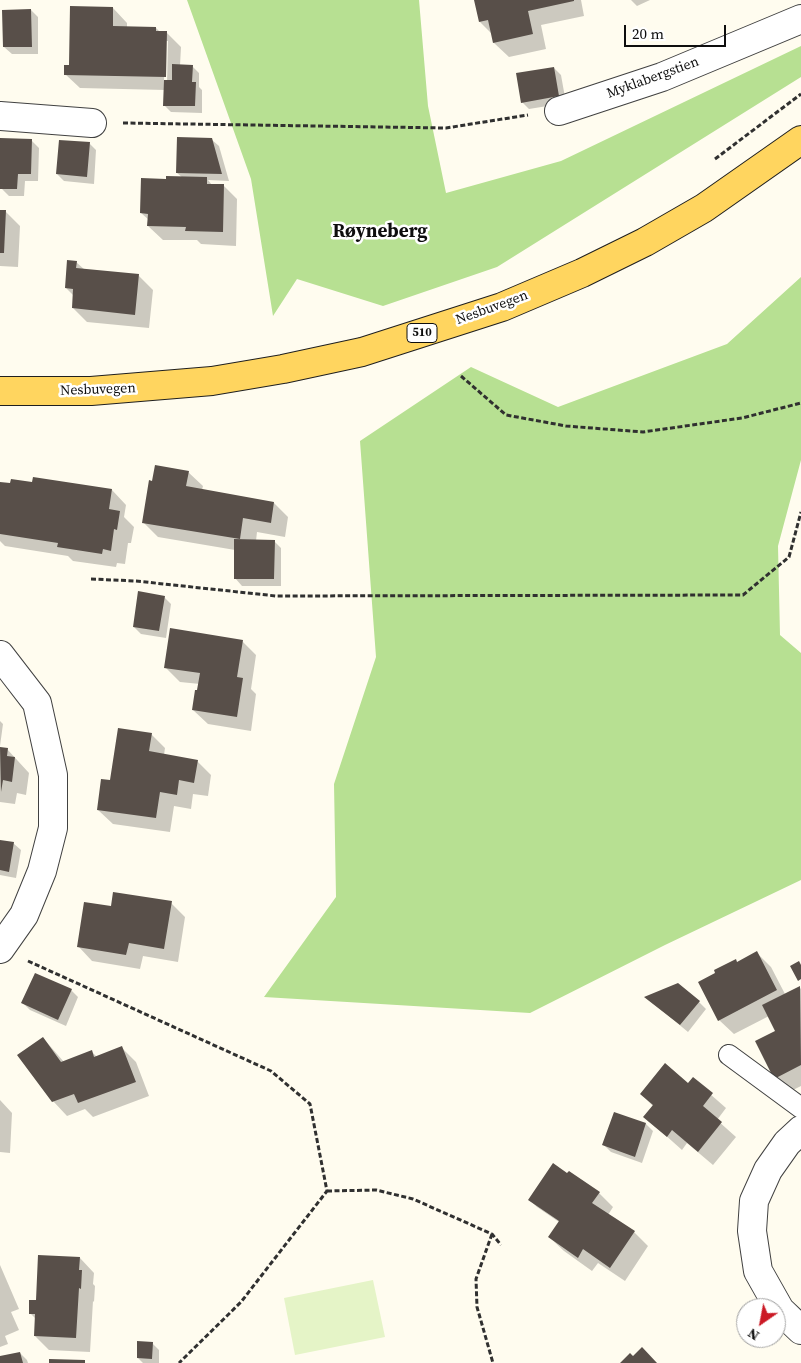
<!DOCTYPE html>
<html>
<head>
<meta charset="utf-8">
<style>
	body { margin:0 }
	#map { position:relative; width:801px; height:1363px; overflow:hidden; background:#fffcef; font-family:"Source Serif 4",serif }
	canvas { display:block }
	.north { position:absolute; left:736px; top:1298px; width:50px; height:50px; box-sizing:border-box; background:#fff; border:1px solid #9f9f9f; border-radius:50%; rotate:213deg; font-size:14px; font-weight:700; line-height:20px; text-align:center; color:#0e0e0e }
	.north::after { content:''; display:block; margin:auto; width:18px; height:22px; background:#cb1925; clip-path:polygon(50% 0,100% 100%,50% 72%,0 100%) }
	.scale { position:absolute; left:624px; top:25px; width:102px; height:22px; box-sizing:border-box; border:2px solid #0e0e0e; border-top:0; padding-left:6px; font-size:15px; line-height:18px; white-space:nowrap; color:#0e0e0e; -webkit-text-stroke:4px #fff; paint-order:stroke }
</style>
</head>
<body>
<div id="map">
<canvas width="801" height="1363"></canvas>
<div class="north">N</div>
<div class="scale">20 m</div>
</div>
<script>
const context = document.querySelector('canvas').getContext('2d');
context.lineJoin = 'round';
function fillPath(path, color) { context.fillStyle = color; context.fill(path, 'evenodd'); }
const poly = rows => new Path2D(rows.map(r => 'M' + r).join(''));
function strokePath(path, color, width, dash) { context.strokeStyle = color; context.lineWidth = width; context.lineCap = dash ? 'butt' : 'round'; context.setLineDash(dash || []); context.stroke(path); }
function drawText(font, color, halo, rows, align = 'center') {
  context.font = font + ' "Source Serif 4",serif'; context.lineWidth = 5; context.setLineDash([]); context.textBaseline = 'middle'; context.strokeStyle = halo; context.fillStyle = color; for (const [text, x, y, turn = 0] of rows) {
    context.save(); context.translate(x, y); context.rotate((+turn || 0) * Math.PI / 180); context.textAlign = isNaN(turn) ? turn : align; if (halo) context.strokeText(text, 0, 0); context.fillText(text, 0, 0); context.restore();
  }
}
const forest = poly([
	[187,0,419,0,428,106,446,193,561,161,801,46,801,77,497,267,383,306,297,279,273,316,251,179],
	[801,277,801,460,778,546,780,635,801,653,801,880,665,945,530,1013,264,997,336,897,334,784,376,657,360,441,471,367,558,407,727,344]
]);
const pitch = poly([
	[373,1280,385,1337,295,1355,284,1298]
]);
const shadow = poly([
	[475,0,581,0,584,16,541,25,546,49,509,57,494,43,492,34,480,22],
	[631,0,650,0,637,6],
	[113,8,127,23,127,27,156,28,160,32,166,32,181,47,180,66,192,66,199,73,199,87,202,90,202,113,171,112,164,105,165,90,80,88,65,74],
	[165,41,168,41,167,83,164,83],
	[31,10,38,17,38,54,12,54,4,47],
	[554,68,561,75,566,103,529,109,522,102],
	[211,139,219,146,229,181,208,180,212,185,223,185,237,199,236,246,201,244,197,240,163,240,148,226,149,220,141,213,167,180,183,178,177,173],
	[0,140,32,141,39,148,38,181,25,181,24,196,9,196,2,189,0,177],
	[89,143,96,150,94,184,64,181,57,174],
	[0,211,6,212,20,226,18,267,0,266],
	[76,262,85,270,138,275,153,290,149,328,87,322,73,308,74,296,66,288],
	[188,472,203,486,202,490,274,503,288,517,285,537,257,532,256,541,274,541,281,548,281,586,242,586,235,578,235,550,158,537,143,522],
	[0,483,11,485,33,483,112,490,126,505,124,517,134,527,131,543,128,543,125,564,117,563,116,567,73,561,68,556,5,546,0,541],
	[164,597,171,604,166,638,141,634,134,627],
	[242,641,256,655,251,689,256,694,251,731,208,724,193,710,200,684,180,682,165,667],
	[0,721,3,724,0,746],
	[151,734,165,748,164,755,197,761,211,775,208,796,193,794,191,809,174,806,170,832,113,824,98,810,111,781],
	[0,749,7,749,29,773,26,795,17,793,15,804,0,802],
	[0,841,13,843,21,850,16,878,0,875],
	[171,903,185,917,178,962,143,956,140,969,92,961,78,946,112,907],
	[757,953,771,967,785,994,799,987,801,989,801,1086,789,1092,775,1078,777,1031,769,1016,734,1034,719,1020,738,963],
	[71,990,78,997,66,1026,30,1010,23,1003],
	[647,998,699,1002,706,1009,688,1032],
	[43,1038,64,1062,91,1051,97,1057,122,1048,136,1062,149,1096,93,1117,85,1109,67,1116,53,1101],
	[693,1079,726,1108,717,1120,736,1137,713,1165,687,1143,682,1150,645,1117,654,1107,641,1094,688,1084],
	[0,1100,12,1113,10,1153,0,1152],
	[615,1113,646,1124,653,1131,642,1163,611,1152,604,1145],
	[599,1193,613,1207,608,1215,634,1232,648,1246,625,1281,598,1263,592,1271,564,1251,549,1237,559,1222,537,1207,530,1200],
	[80,1258,94,1273,93,1284,95,1286,94,1302,93,1301,90,1352,49,1350,35,1336,36,1319,30,1313],
	[0,1265,19,1309,11,1312,19,1330,5,1336,8,1344,0,1347],
	[152,1343,159,1350,159,1363,143,1363,138,1358],
	[20,1353,27,1360,28,1363,0,1363,0,1357]
]);
const building = poly([
	[474,0,574,0,574,1,528,11,533,34,493,43,488,20,479,22],
	[70,6,113,7,113,26,156,27,156,31,167,31,166,77,64,75,64,65,69,65],
	[31,9,32,47,3,47,2,10],
	[172,64,193,65,192,82,196,82,195,106,163,106,164,80,172,80],
	[554,67,559,96,521,103,516,73],
	[177,137,212,138,222,174,176,173],
	[0,138,32,139,31,174,18,174,17,189,0,189],
	[59,140,90,142,87,177,56,174],
	[166,176,207,177,207,184,224,184,223,232,185,231,186,227,147,226,148,214,140,213,141,178,166,179],
	[0,210,6,210,4,253,0,253],
	[67,260,77,261,76,268,139,274,135,315,72,308,73,289,65,288],
	[155,465,189,471,186,486,274,502,271,523,243,518,240,539,142,523,149,480,152,481],
	[33,477,112,489,109,509,120,511,117,530,114,529,111,551,103,549,102,554,57,547,58,543,0,534,0,482,10,483,11,479,32,482],
	[234,539,275,540,274,579,234,579],
	[138,591,165,596,159,631,133,627],
	[170,628,243,640,237,677,243,678,237,717,192,710,195,690,197,690,200,673,164,668],
	[118,728,152,733,149,751,198,760,194,783,179,780,177,795,160,792,156,818,97,810,101,779,110,780],
	[0,747,8,748,7,756,15,757,12,782,3,780,1,792],
	[0,840,14,842,9,872,0,870],
	[113,892,172,901,164,949,129,943,126,955,77,947,84,902,111,906],
	[757,951,777,990,718,1021,698,982,715,973,714,970,736,959,737,962],
	[799,961,801,965,801,979,798,981,790,966],
	[35,973,72,989,58,1020,21,1003],
	[678,983,700,1001,680,1025,644,997],
	[800,986,801,1065,774,1079,755,1041,775,1031,762,1005],
	[43,1037,61,1062,92,1050,94,1057,122,1046,136,1082,78,1103,74,1094,52,1102,17,1055],
	[665,1063,688,1083,693,1077,713,1093,703,1106,722,1122,698,1152,672,1130,667,1137,643,1117,653,1105,640,1094],
	[614,1112,646,1123,635,1157,602,1145],
	[553,1163,567,1173,569,1171,600,1192,592,1203,635,1231,610,1268,583,1249,578,1258,548,1237,559,1221,528,1200],
	[38,1255,80,1257,79,1270,82,1270,81,1289,79,1288,76,1338,34,1336,35,1314,29,1314,29,1300,36,1300],
	[137,1341,153,1342,152,1359,137,1358],
	[642,1347,657,1363,620,1363,630,1353,633,1356],
	[20,1352,23,1363,0,1363,0,1356],
	[49,1359,85,1360,85,1363,49,1363]
]);
const path = poly([
	[123,123,446,128,528,115],
	[715,159,801,94],
	[461,376,506,415,566,426,643,432,742,418,801,403],
	[91,579,136,581,276,596,743,595,789,557,801,512],
	[28,961,271,1071,310,1104,327,1191,241,1302,179,1363],
	[327,1191,376,1190,413,1199,492,1234,501,1245],
	[492,1234,476,1279,477,1307,493,1363]
]);
const service = poly([
	[729,1055,801,1108]
]);
const minor = poly([
	[559,111,662,77,801,19],
	[0,116,92,123],
	[0,655,37,703,53,775,53,828,42,871,24,915,0,949],
	[801,1130,787,1143,768,1170,754,1201,752,1231,758,1271,780,1310,801,1330]
]);
const primary = poly([
	[0,391,91,391,212,381,283,369,362,352,502,307,582,273,645,242,704,208,801,140]
]);
const shields = [
	[422,333,30]
];
const shieldNames = [
	["510",422,333]
];
const streetNames = [
	["Myklabergstien",653,78,-20],
	["Nesbuvegen",492,308,-20],
	["Nesbuvegen",98,390,-2]
];
const districtNames = [
	["Røyneberg",380,232]
];
fillPath(forest, '#b7e092');
fillPath(pitch, '#e5f4c7');
fillPath(shadow, '#0003');
fillPath(building, '#584f49');
strokePath(service, '#414141', 22);
strokePath(minor, '#414141', 30);
strokePath(primary, '#1f1f1f', 30);
strokePath(path, '#303030', 3, [5, 2.5]);
strokePath(service, '#fff', 20);
strokePath(minor, '#fff', 28);
strokePath(primary, '#ffd55f', 28);
for (const [x, y, w] of shields) { const box = new Path2D(); box.roundRect(x - w / 2, y - 9.5, w, 19, 4); context.fillStyle = '#fff'; context.fill(box); strokePath(box, '#0e0e0e', 1); }
drawText('bold 12px', '#0e0e0e', null, shieldNames);
drawText('14px', '#0e0e0e', '#fff', streetNames);
drawText('bold 19px', '#0e0e0e', '#fff', districtNames);
</script>
</body>
</html>
